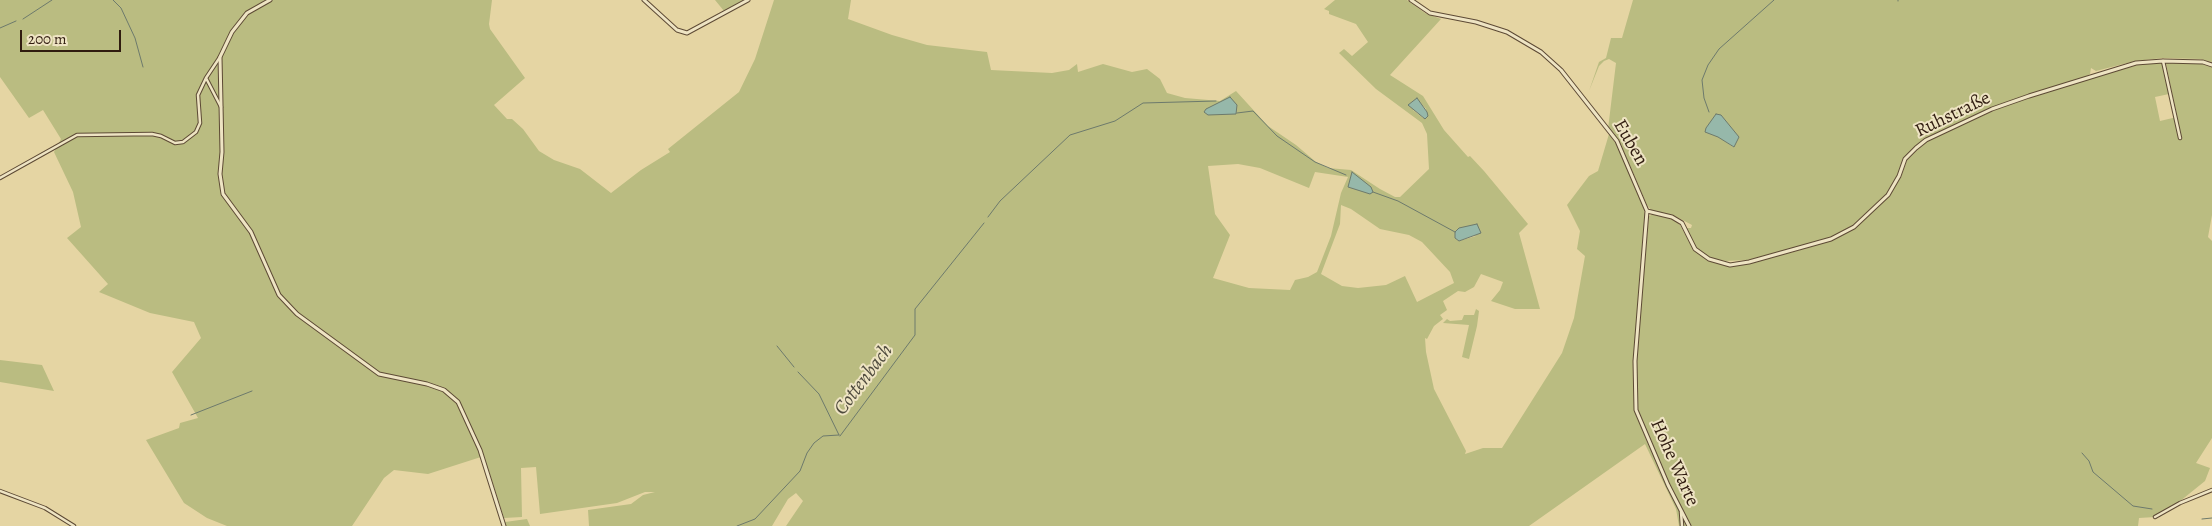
<!DOCTYPE html>
<html>
<head>
<meta charset="utf-8">
<style>
	body { margin:0 }
	#map { position:relative; width:2212px; height:526px; overflow:hidden; background:#e5d5a3; font-family:Alegreya,serif }
	canvas { display:block }
	.scale { position:absolute; left:20px; top:30px; width:101px; height:22px; box-sizing:border-box; border:2px solid #301c10; border-top:0; padding-left:6px; font-size:15px; line-height:18px; white-space:nowrap; color:#301c10; -webkit-text-stroke:4px #eee4c3; paint-order:stroke }
</style>
</head>
<body>
<div id="map">
<canvas width="2212" height="526"></canvas>
<div class="scale">200 m</div>
</div>
<script>
const context = document.querySelector('canvas').getContext('2d');
context.lineJoin = 'round';
function fillPath(path, color) { context.fillStyle = color; context.fill(path, 'evenodd'); }
const poly = rows => new Path2D(rows.map(r => 'M' + r).join(''));
function strokePath(path, color, width, dash) { context.strokeStyle = color; context.lineWidth = width; context.lineCap = dash ? 'butt' : 'round'; context.setLineDash(dash || []); context.stroke(path); }
function drawText(font, color, halo, rows, align = 'center') {
  context.font = font + ' Alegreya,serif'; context.lineWidth = 4; context.setLineDash([]); context.textBaseline = 'middle'; context.strokeStyle = halo; context.fillStyle = color; for (const [text, x, y, turn = 0] of rows) {
    context.save(); context.translate(x, y); context.rotate((+turn || 0) * Math.PI / 180); context.textAlign = isNaN(turn) ? turn : align; if (halo) context.strokeText(text, 0, 0); context.fillText(text, 0, 0); context.restore();
  }
}
const green = poly([
	[0,0,492,0,489,24,490,29,525,78,494,105,507,119,512,119,523,129,539,151,554,160,580,169,611,193,641,170,670,152,668,149,739,92,755,59,774,0,851,0,848,19,892,35,927,45,987,52,991,70,1052,73,1069,70,1077,64,1078,72,1103,64,1132,72,1147,69,1160,79,1167,93,1185,98,1220,101,1236,91,1268,126,1296,145,1316,162,1328,168,1351,170,1380,189,1395,197,1400,197,1429,169,1427,134,1422,123,1376,89,1339,53,1344,49,1352,56,1368,42,1356,24,1329,14,1329,11,1324,9,1335,0,1407,0,1425,13,1441,19,1390,75,1423,96,1444,130,1468,157,1470,156,1484,171,1528,224,1519,233,1540,309,1515,309,1491,301,1500,290,1503,282,1481,274,1474,287,1465,292,1458,291,1443,301,1447,310,1440,315,1443,319,1434,326,1427,339,1425,338,1426,352,1434,389,1466,451,1465,454,1483,448,1502,448,1562,353,1574,318,1585,256,1577,249,1580,231,1567,205,1589,176,1598,171,1609,134,1623,154,1642,203,1647,221,1634,360,1634,407,1647,442,1688,526,1679,526,1676,509,1645,444,1529,526,786,526,803,501,796,493,788,499,772,526,589,526,588,510,631,504,643,495,655,492,645,492,617,503,540,514,536,467,521,468,522,517,504,518,484,456,428,474,394,470,384,478,352,526,227,526,207,518,184,503,146,440,179,428,180,423,198,418,172,372,201,338,194,322,150,313,99,292,108,284,67,238,81,227,73,192,54,152,61,139,43,110,29,118,0,77],
	[1417,99,1426,109,1423,118,1413,110],
	[1238,164,1260,168,1309,188,1315,172,1348,177,1341,193,1331,236,1317,272,1308,277,1295,280,1290,290,1249,288,1213,278,1230,235,1215,214,1208,166],
	[1341,205,1351,209,1380,229,1409,235,1422,242,1450,272,1454,283,1417,302,1405,276,1386,285,1358,288,1342,286,1321,274,1340,224],
	[1459,228,1476,236,1459,241,1455,238,1455,233],
	[715,0,744,0,724,11],
	[1633,0,2212,0,2212,62,2200,59,2163,58,2135,61,2096,71,2091,68,2090,74,2081,79,1991,108,1916,146,1904,158,1898,175,1886,194,1853,225,1830,238,1796,248,1748,260,1726,261,1710,258,1696,247,1686,228,1691,228,1692,225,1673,215,1652,211,1647,205,1619,140,1608,129,1616,63,1609,59,1604,61,1599,66,1589,91,1599,62,1606,58,1611,38,1622,38],
	[1706,132,1739,137,1733,147,1718,136],
	[2160,62,2163,65,2169,94,2155,97,2160,121,2177,117,2166,64,2167,63,2203,64,2212,67,2212,215,2208,237,2212,241,2212,438,2196,463,2210,468,2205,481,2174,506,2155,517,2139,518,2138,526,1690,526,1680,508,1637,408,1636,361,1649,216,1653,214,1672,218,1680,225,1694,250,1708,261,1725,265,1749,263,1797,251,1833,240,1855,228,1889,196,1901,177,1907,160,1927,141,1993,111,2030,97,2137,65],
	[1476,309,1479,311,1477,326,1469,359,1462,357,1469,325,1443,323,1447,319,1450,321,1462,320,1464,315,1474,315],
	[0,360,42,365,54,391,0,382],
	[527,519,530,526,506,526,505,522]
]);
const water = poly([
	[1230,97,1237,105,1236,114,1208,115,1204,112,1206,109,1230,97],
	[1417,98,1427,112,1428,116,1425,119,1408,105,1417,98],
	[1716,114,1721,115,1739,137,1734,147,1718,137,1705,132,1706,128,1716,114],
	[1352,172,1371,187,1373,192,1370,194,1348,187,1352,172],
	[1477,224,1481,233,1459,241,1455,238,1455,232,1459,228,1477,224]
]);
const stream = poly([
	[113,0,121,8,135,38,143,67],
	[1898,1,1898,0],
	[23,19,52,0],
	[0,28,16,21],
	[1709,112,1704,98,1702,80,1708,65,1719,49,1774,0],
	[1237,113,1253,111,1277,136,1315,162,1346,175],
	[1373,192,1398,201,1455,232],
	[988,217,1000,201,1070,135,1115,121,1143,103,1216,101],
	[777,346,794,367],
	[798,372,819,394,839,435],
	[191,415,252,391],
	[840,436,915,335,915,309,984,223],
	[2082,453,2089,461,2093,472,2133,506,2152,509],
	[2202,519,2212,518],
	[737,526,755,519,800,471,807,453,814,443,823,436,839,435]
]);
const minor = poly([
	[2163,61,2180,138],
	[206,78,220,57],
	[0,178,77,135,152,134,161,136,175,143,183,142,196,132,200,123,198,95,206,78,221,107],
	[0,491,45,508,74,526],
	[1681,512,1682,526],
	[2155,517,2180,503,2212,490]
]);
const tertiary = poly([
	[270,0,247,13,232,32,220,57,222,152,220,174,223,194,251,232,279,295,297,314,379,374,427,384,444,390,458,402,480,450,504,526],
	[644,0,677,30,687,33,748,0],
	[1411,0,1430,13,1476,22,1507,32,1541,52,1561,70,1617,141,1647,211,1635,361,1636,410,1668,485,1689,526],
	[1647,211,1672,217,1682,223,1695,249,1709,259,1730,265,1749,262,1831,239,1854,227,1888,195,1899,176,1905,159,1916,148,1926,140,1992,109,2029,96,2136,63,2163,61,2203,62,2212,65]
]);
const streetNames = [
	["Ruhstraße",1953,115,-26],
	["Euben",1630,143,60],
	["Hohe Warte",1674,463,66]
];
const waterNames = [
	["Cottenbach",864,380,-53]
];
fillPath(green, '#babc81');
fillPath(water, '#96b8aa');
strokePath(water, '#6d7a6c', 1);
strokePath(stream, '#6d7a6c', 1);
strokePath(minor, '#5d4a35', 4.5);
strokePath(tertiary, '#5d4a35', 5);
strokePath(minor, '#eee4c3', 2.5);
strokePath(tertiary, '#eee4c3', 3);
drawText('19px', '#301c10', '#eee4c3', streetNames);
drawText('italic 20px', '#4f4b3e', '#eee4c3', waterNames);
</script>
</body>
</html>
